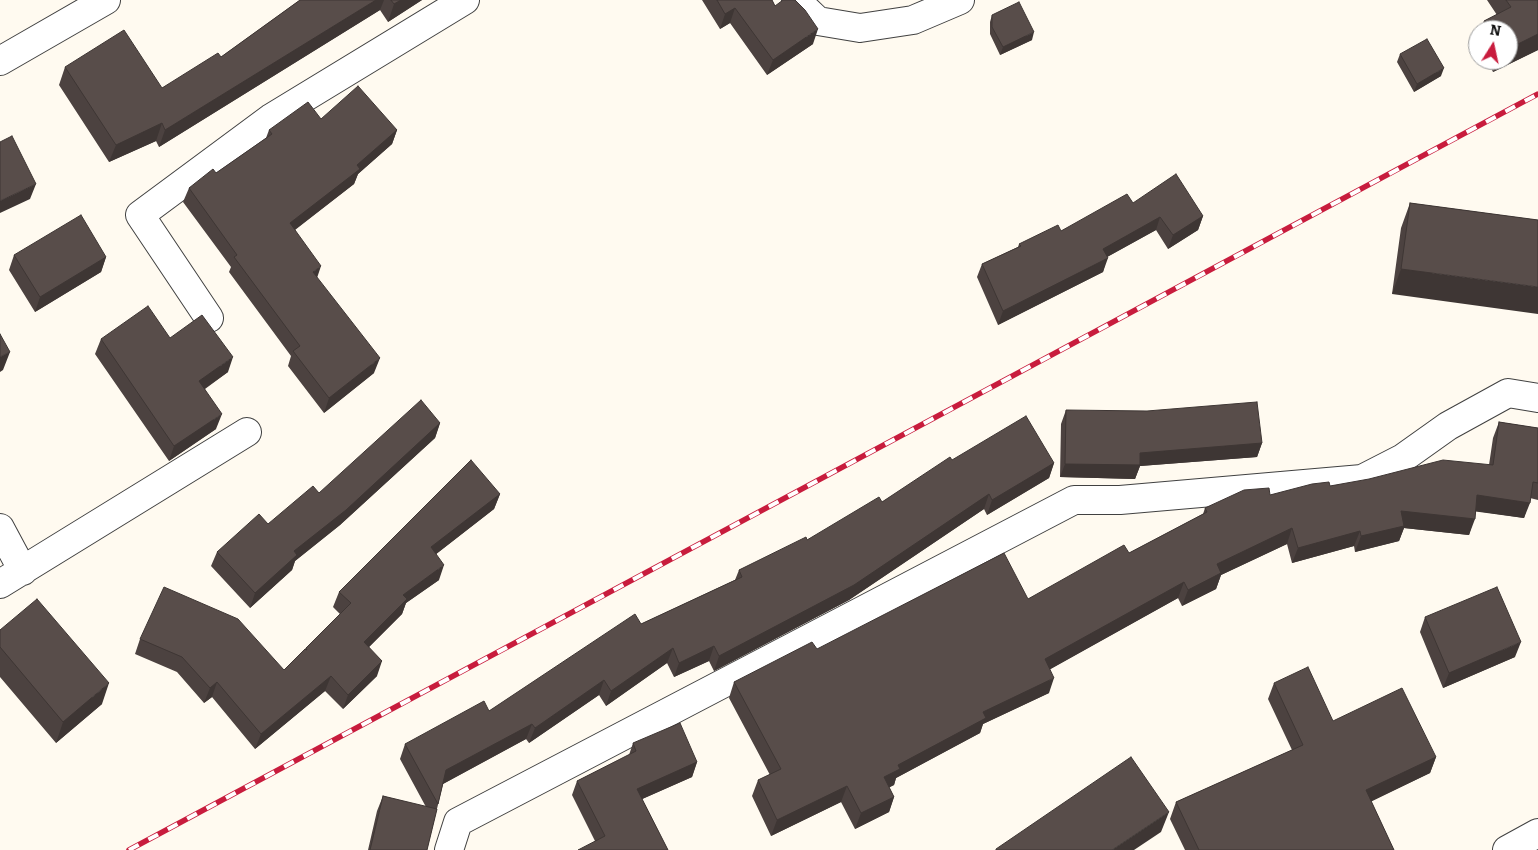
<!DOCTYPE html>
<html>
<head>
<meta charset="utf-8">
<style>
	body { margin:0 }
	#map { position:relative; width:1538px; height:850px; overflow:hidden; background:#fffaf0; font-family:Bitter,serif }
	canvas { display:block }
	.north { position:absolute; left:1468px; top:20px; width:50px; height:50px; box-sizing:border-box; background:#fff; border:1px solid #9f9f9f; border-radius:50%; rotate:10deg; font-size:14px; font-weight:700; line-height:20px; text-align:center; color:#0e0e0e }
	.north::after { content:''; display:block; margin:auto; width:18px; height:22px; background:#c81c3d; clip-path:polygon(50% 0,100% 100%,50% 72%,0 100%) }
</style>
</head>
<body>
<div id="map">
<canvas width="1538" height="850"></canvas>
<div class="north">N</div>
</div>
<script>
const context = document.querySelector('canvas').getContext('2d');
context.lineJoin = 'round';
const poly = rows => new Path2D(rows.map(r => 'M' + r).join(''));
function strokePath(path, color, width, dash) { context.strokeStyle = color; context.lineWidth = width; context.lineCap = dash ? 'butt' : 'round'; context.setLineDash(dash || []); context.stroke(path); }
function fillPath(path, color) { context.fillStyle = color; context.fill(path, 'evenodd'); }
const minor = poly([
	[796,0,818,21,860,28,913,20,960,0],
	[209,318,140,215,271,118,465,0],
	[0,528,23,571],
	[0,584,247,432],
	[449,850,458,822,1074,500,1120,500,1362,479,1403,458,1448,426,1508,393,1538,398],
	[1507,850,1538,833]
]);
const tertiary = poly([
	[0,61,106,0]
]);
const rail = poly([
	[129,850,1538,94]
]);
const wall = poly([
	[300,0,422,0,388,22,380,10,159,147,156,141,109,162,59,85,65,67,162,88,221,57],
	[702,0,772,0,775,6,813,44,767,75,730,23,720,29],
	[1487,0,1538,0,1538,50,1493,72,1487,60,1508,60,1508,30,1481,30,1484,21,1497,15],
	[992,15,1032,40,1000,55,990,34,990,22],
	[1400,54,1441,76,1414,92,1397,62],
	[321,119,397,130,392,144,358,174,354,184,295,230,317,278,374,373,324,413,288,366,291,356,229,272,231,267,183,202,189,188,216,173,266,138,269,130],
	[1133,203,1203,216,1198,230,1168,249,1156,230,1107,257,1103,272,998,325,977,277,982,264,1018,247,1019,244,1061,231],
	[1410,203,1538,220,1392,294,1401,228],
	[14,255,106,257,101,272,35,312,9,270],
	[170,338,228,372,205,389,216,429,169,461,95,354,101,339],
	[1066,410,1262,443,1257,457,1140,466,1135,479,1060,477,1061,424],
	[1499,422,1538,428,1538,500,1530,498,1524,518,1476,511,1469,535,1404,528,1399,541,1355,552,1354,546,1292,563,1287,544,1221,575,1216,589,1182,606,1178,598,1050,669,1049,693,983,724,980,733,896,778,894,785,889,787,894,797,889,812,855,829,841,802,771,836,752,796,758,780,770,775,729,698,734,682,817,649,1028,599,1129,553,1203,514,1205,508,1270,495,1330,486,1489,465,1493,438],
	[440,423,435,438,340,525,295,561,292,570,250,608,211,566,217,552,268,524,319,493],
	[952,460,1054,463,1049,478,987,515,984,509,849,600,714,671,709,661,674,677,667,663,606,706,599,695,529,743,526,739,443,784,427,850,368,850,377,811,383,796,426,807,400,759,405,744,489,711,641,624,735,580,739,570,807,540,882,502],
	[500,494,494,509,436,554,439,580,406,603,402,614,369,647,377,676,343,709,325,691,255,749,212,697,204,703,177,672,135,654,140,639,284,670,340,614,333,607,339,592],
	[1425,617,1515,657,1443,688,1420,632],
	[0,630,102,704,56,743,0,677],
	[1274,683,1333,721,1436,757,1430,773,1371,801,1394,850,1185,850,1170,819,1176,802,1292,750,1268,699],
	[633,743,697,762,692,777,642,799,668,850,595,841,572,795,577,781,629,755]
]);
const shadedWall = poly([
	[376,0,384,0,380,10,159,147,165,130],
	[401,0,422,0,388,22,394,4],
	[735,8,730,23,720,29,725,14],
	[818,29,813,44,767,75,773,60],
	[1034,32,1032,40,1000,55,1003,47],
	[1538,34,1538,50,1493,72,1498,60,1508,60,1508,49],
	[1444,68,1441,76,1414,92,1417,84],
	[162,123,156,141,109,162,116,145],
	[397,130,392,144,358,174,354,184,284,238,290,223],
	[36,184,30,199,0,213,0,201],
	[1203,216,1198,230,1168,249,1173,235],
	[1160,217,1156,230,1098,262,1103,249],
	[106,257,101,272,35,312,40,297],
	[1108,258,1103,272,998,325,1003,311],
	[321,266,316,281,313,272],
	[1401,269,1538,287,1538,314,1392,294],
	[10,352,3,370,0,372,0,357],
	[233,357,228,372,194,396,199,381],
	[380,358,374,373,324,413,329,398],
	[222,414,216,429,169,461,174,446],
	[440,423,435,438,340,525,295,561,292,570,250,608,255,593,294,551],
	[1262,443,1257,457,1140,466,1135,479,1060,477,1065,464,1140,453],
	[1054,463,1049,478,987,515,992,500],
	[500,494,494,509,426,562,431,547],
	[989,494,984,509,849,600,714,671,719,656],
	[1477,495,1530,503,1524,518,1472,511],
	[1401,511,1475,519,1469,535,1404,528,1399,541,1355,552,1361,536],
	[1292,528,1287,544,1221,575,1216,589,1182,606,1188,590,1217,564],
	[1360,531,1354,546,1292,563,1298,548],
	[444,565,439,580,406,603,402,614,359,657,364,642,403,595],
	[1184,582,1178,598,1040,675,1045,659],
	[1521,642,1515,657,1443,688,1449,673],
	[714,646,709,661,674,677,679,663],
	[673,648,667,663,606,706,611,691],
	[382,661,377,676,343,709,348,695],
	[331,676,325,691,255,749,261,734],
	[1054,678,1049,693,983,724,980,733,896,778,894,785,879,793,884,777,898,765,983,712],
	[604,680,599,695,529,743,535,728],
	[217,682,212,697,204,703,210,688],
	[109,683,102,704,56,743,63,722],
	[532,724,526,739,441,785,446,770],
	[1436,757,1430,773,1360,807,1366,790],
	[697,762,692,777,631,804,637,789],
	[847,786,841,802,771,836,777,820],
	[894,797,889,812,855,829,861,813],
	[1169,812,1161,832,1134,850,1112,850]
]);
const building = poly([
	[300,0,376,0,165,130,162,123,116,145,65,67,124,30,162,88,218,53,221,57,300,0],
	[391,0,401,0,394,4,391,0],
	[717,0,772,0,775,6,783,0,795,0,805,10,818,29,773,60,735,8,725,14,717,0],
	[1506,0,1538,0,1538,34,1508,49,1508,30,1488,30,1484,21,1511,7,1506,0],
	[1019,2,1034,32,1003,47,992,27,992,15,1019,2],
	[1427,39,1444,68,1417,84,1400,54,1427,39],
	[358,86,397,130,357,165,360,169,290,223,321,266,313,272,380,358,329,398,293,351,300,346,234,257,237,255,189,188,213,169,216,173,272,134,269,130,308,102,321,119,358,86],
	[12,136,36,184,0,201,0,142,12,136],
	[1176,174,1203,216,1173,235,1160,217,1103,249,1108,258,1003,311,982,264,1021,246,1019,244,1058,225,1061,231,1127,194,1133,203,1176,174],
	[1410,203,1538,220,1538,287,1401,269,1410,203],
	[81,215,106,257,40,297,14,255,81,215],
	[148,306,170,338,202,315,233,357,199,381,222,414,174,446,101,339,148,306],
	[0,334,10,352,0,357,0,334],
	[421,400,440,423,346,510,294,551,297,555,255,593,217,552,259,514,268,524,313,486,319,493,421,400],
	[1257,402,1262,443,1140,453,1140,465,1065,464,1066,410,1147,411,1257,402],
	[1026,416,1054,463,992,500,989,494,854,585,719,656,714,646,679,663,673,648,611,691,604,680,535,728,532,724,446,770,438,804,405,744,484,701,489,711,635,614,641,624,742,577,739,570,806,537,807,540,879,497,882,502,950,457,952,460,1026,416],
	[1499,422,1538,428,1538,483,1533,482,1530,503,1477,495,1475,519,1401,511,1404,526,1361,536,1360,531,1298,548,1292,528,1217,564,1221,573,1188,590,1184,582,1045,659,1054,678,983,712,986,718,898,765,900,769,884,777,894,797,861,813,847,786,777,820,758,780,781,769,734,682,812,642,817,649,1004,553,1028,599,1124,545,1129,553,1207,512,1205,508,1244,490,1269,488,1270,495,1312,484,1329,482,1330,486,1369,479,1443,460,1493,465,1499,422],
	[471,460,500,494,431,547,444,565,403,595,407,599,364,642,382,661,348,695,331,676,261,734,217,682,210,688,182,657,140,639,164,587,238,619,284,670,305,649,307,650,306,648,351,603,339,592,471,460],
	[1497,587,1521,642,1449,673,1425,617,1497,587],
	[37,599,109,683,63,722,0,647,0,630,37,599],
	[1308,667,1333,721,1402,688,1436,757,1366,790,1394,850,1199,850,1176,802,1303,745,1274,683,1308,667],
	[680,723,697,762,637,789,668,850,578,850,605,836,577,781,636,751,633,743,680,723],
	[1131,757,1169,812,1112,850,996,850,996,849,1131,757],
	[383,796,437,809,427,850,370,850,383,796]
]);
strokePath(minor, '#414141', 30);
strokePath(tertiary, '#414141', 30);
strokePath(minor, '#fff', 28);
strokePath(tertiary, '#fff', 28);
strokePath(rail, '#c81c3d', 5.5);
strokePath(rail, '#fff', 4, [11]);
fillPath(wall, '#4c4240');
fillPath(shadedWall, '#3e3634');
fillPath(building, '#584d4a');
strokePath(building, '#3e3634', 1);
</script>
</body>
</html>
